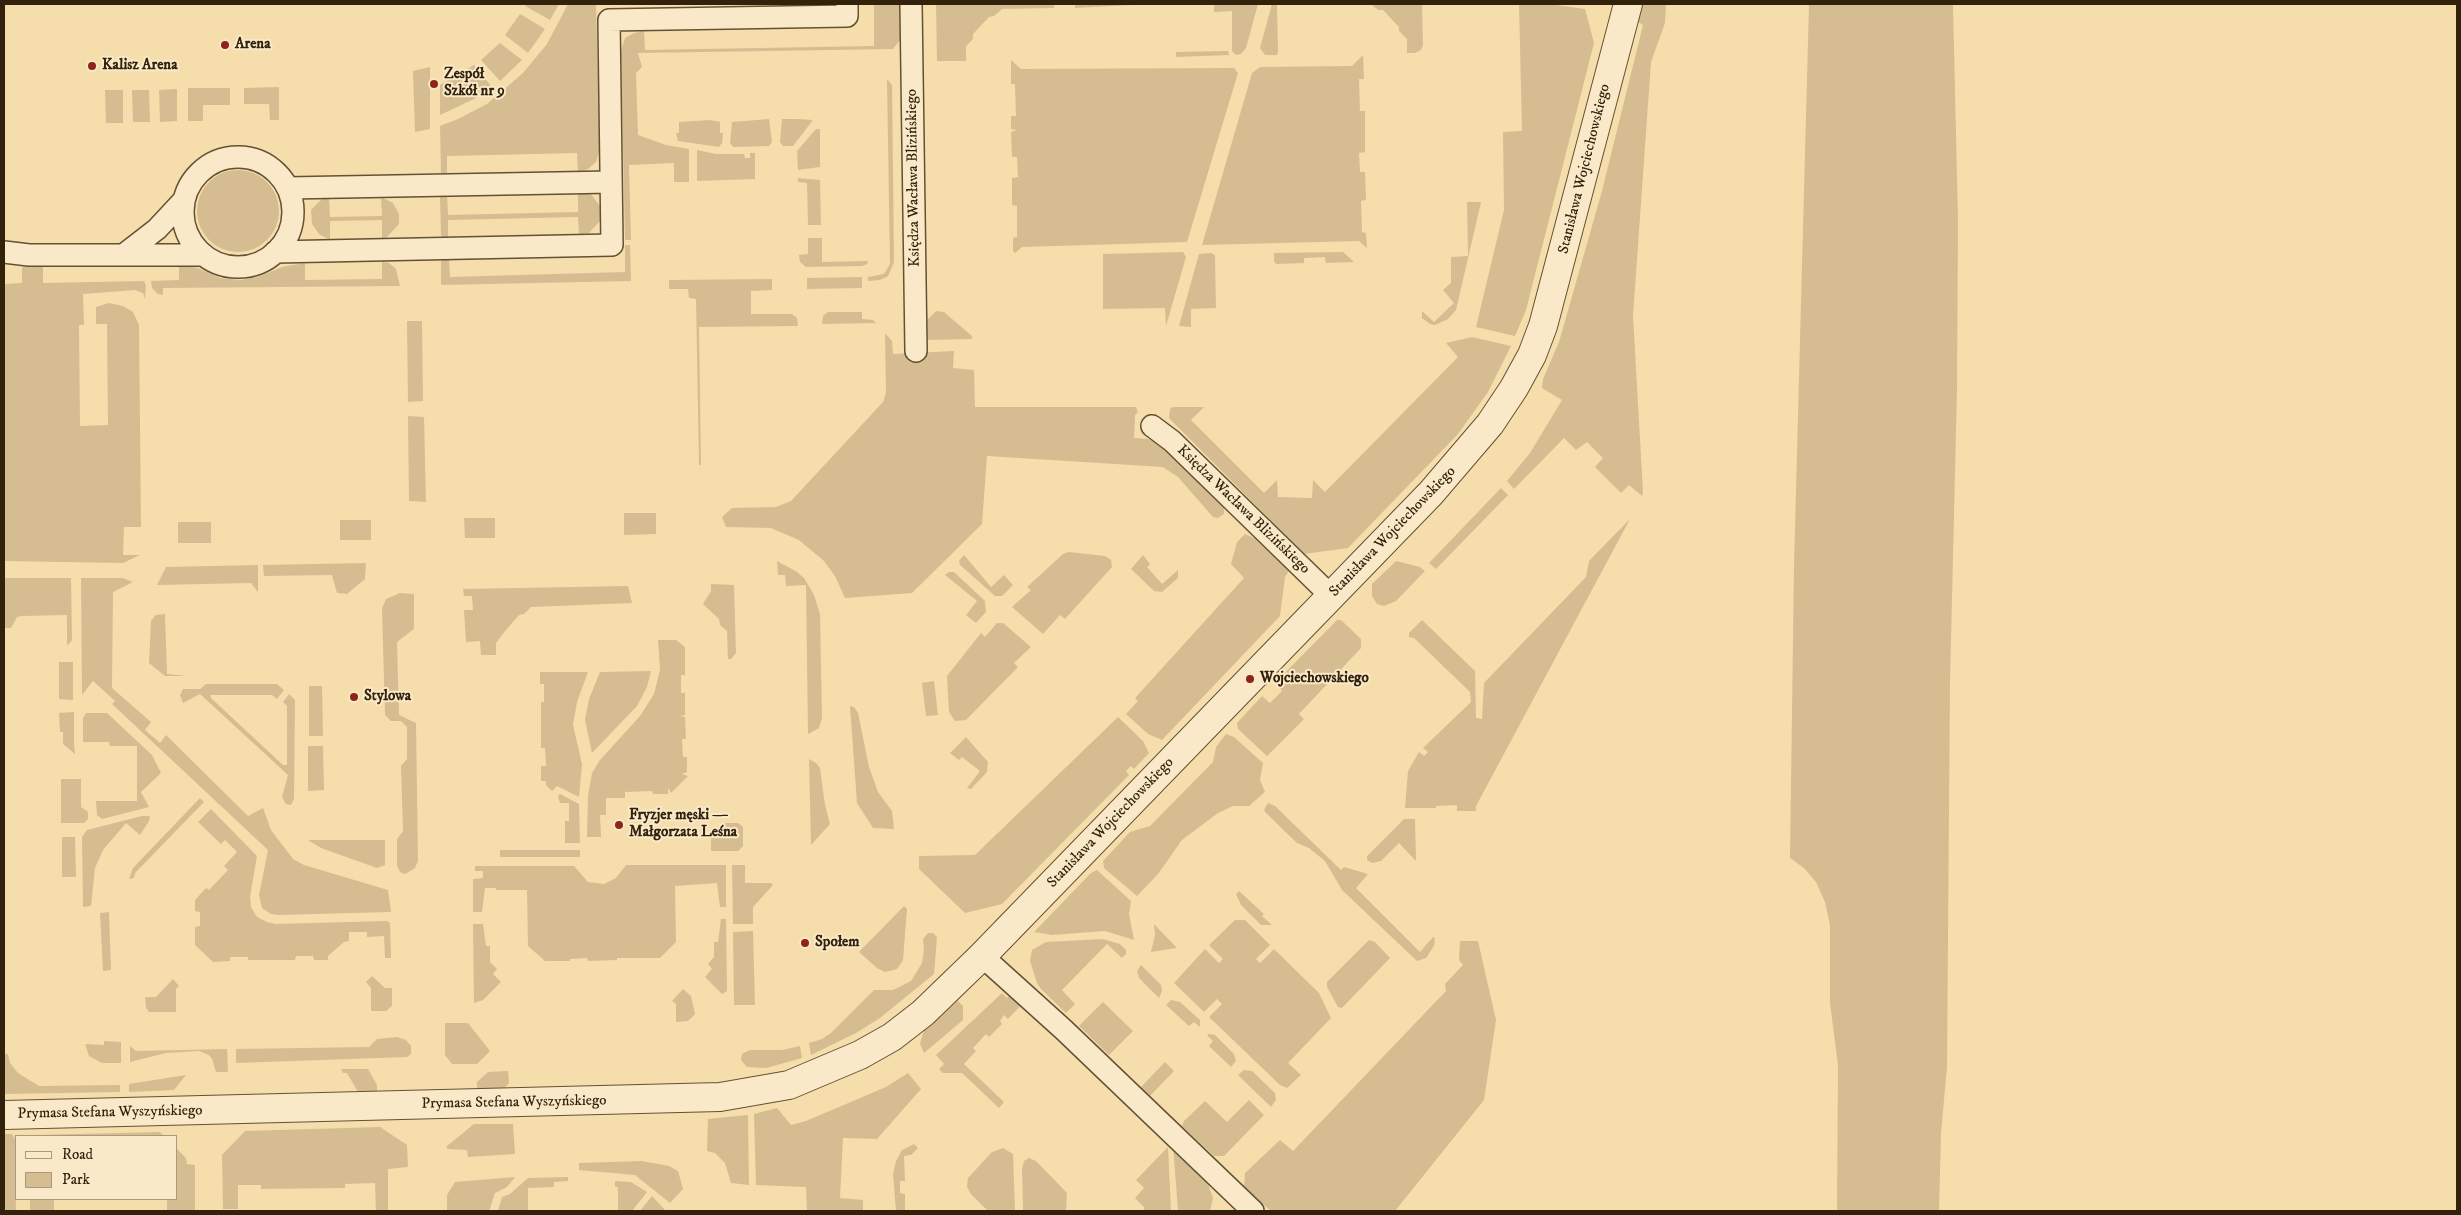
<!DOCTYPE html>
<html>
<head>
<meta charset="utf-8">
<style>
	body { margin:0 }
	#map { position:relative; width:2461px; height:1215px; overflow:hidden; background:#f6ddac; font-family:"IM FELL DW Pica",serif }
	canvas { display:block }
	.frame { position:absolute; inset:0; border:5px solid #32220c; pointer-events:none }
	.legend { position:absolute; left:15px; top:1135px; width:162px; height:65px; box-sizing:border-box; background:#f9e9c9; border:1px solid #a9997d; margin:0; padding:6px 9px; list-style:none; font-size:15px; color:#32220c }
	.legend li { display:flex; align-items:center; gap:10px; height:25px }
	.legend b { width:25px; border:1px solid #a9997d }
</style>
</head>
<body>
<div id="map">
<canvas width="2461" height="1215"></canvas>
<div class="frame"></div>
<ul class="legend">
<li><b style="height:6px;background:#f9e9c9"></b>Road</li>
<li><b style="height:14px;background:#d5bd91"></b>Park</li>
</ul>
</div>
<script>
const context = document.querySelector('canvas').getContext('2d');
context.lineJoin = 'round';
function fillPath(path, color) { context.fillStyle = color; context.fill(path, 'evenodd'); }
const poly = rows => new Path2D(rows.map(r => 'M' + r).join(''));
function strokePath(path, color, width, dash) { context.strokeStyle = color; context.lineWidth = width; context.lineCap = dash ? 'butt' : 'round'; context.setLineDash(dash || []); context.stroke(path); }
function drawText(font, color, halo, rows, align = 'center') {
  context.font = font + ' "IM FELL DW Pica",serif'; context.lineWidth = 4; context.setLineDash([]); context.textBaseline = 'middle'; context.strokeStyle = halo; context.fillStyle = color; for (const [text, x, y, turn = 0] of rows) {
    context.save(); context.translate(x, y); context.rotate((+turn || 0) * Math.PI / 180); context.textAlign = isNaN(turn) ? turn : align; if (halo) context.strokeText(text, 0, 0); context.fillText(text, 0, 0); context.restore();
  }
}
const green = poly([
	[527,4,559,4,550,20,525,6],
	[568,4,596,4,600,149,596,162,588,169,578,172,577,153,447,156,447,174,441,175,440,126,458,119,487,104,523,73,547,44],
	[874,4,900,4,900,40,893,49,638,53,642,67,636,73,638,135,666,145,689,149,689,182,674,182,674,163,629,165,631,240,625,240,621,51,625,38,634,33,644,31,645,50,874,46],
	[936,4,1054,4,1054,8,1002,9,994,16,989,17,973,34,973,39,966,46,966,61,937,61],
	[1075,4,1131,4,1131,5,1075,8],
	[1214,4,1258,4,1246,48,1241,54,1236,55,1232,51,1232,11,1214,12],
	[1272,4,1282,4,1277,5,1278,52,1277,55,1265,55,1260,48],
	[1371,4,1422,4,1423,45,1421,50,1415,53,1407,53,1407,39,1399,31,1399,27,1383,10,1378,10],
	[1519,4,1549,4,1585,9,1594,43,1526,310,1515,336,1476,327,1504,210,1503,132,1522,131],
	[1643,4,1666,4,1665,23,1651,62,1633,316,1643,492,1642,496,1629,485,1621,493,1595,467,1603,458,1587,442,1576,450,1564,438,1514,489,1507,481,1530,453,1562,400,1542,388,1543,379,1559,342,1602,191,1643,25,1638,22],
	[1809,4,1953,4,1958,221,1957,389,1950,682,1947,1067,1941,1133,1939,1211,1837,1211,1838,1065,1830,1003,1830,925,1825,902,1816,882,1804,868,1790,858,1794,565],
	[520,14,545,29,528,53,505,35],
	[500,43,522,60,500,81,481,60],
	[1228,51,1229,55,1176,57,1176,52],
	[1363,55,1364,79,1359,79,1360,111,1365,111,1365,152,1359,153,1360,172,1365,172,1366,200,1361,201,1362,232,1366,233,1367,248,1359,241,1202,245,1252,73,1260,67,1352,66],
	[1011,60,1021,69,1234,68,1238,73,1187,242,1022,247,1015,253,1013,251,1013,238,1017,237,1017,206,1012,205,1012,178,1018,177,1017,157,1012,157,1011,132,1017,130,1011,129,1011,116,1016,116,1015,84,1011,84],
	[474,65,492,87,476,98,440,115,440,85],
	[430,67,430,129,415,132,413,71],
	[887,79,892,85,894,262,888,276,880,280,868,281,868,277,884,274,890,264],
	[279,87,279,120,270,120,269,104,244,104,244,88],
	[188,88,230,88,230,105,203,105,203,121,188,121],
	[177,89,177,121,160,122,159,90],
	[105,90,123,90,123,123,106,123],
	[132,90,149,90,150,122,133,122],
	[769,119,772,142,769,146,733,147,730,143,732,122],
	[782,119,798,119,813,120,793,146,783,146,780,142],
	[710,120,720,122,720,133,723,133,722,143,719,147,678,141,676,133,679,133,679,122],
	[816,129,820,129,820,167,798,170,797,151],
	[697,150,716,154,744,154,745,158,750,158,750,153,755,153,755,179,697,181],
	'197 211a41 41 0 1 1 82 0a41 41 0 1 1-82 0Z',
	[798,178,820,180,821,225,808,225,807,183,798,182],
	[578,191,590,193,600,206,600,221,589,233,579,234,578,217,448,220,448,238,441,236,440,197,443,196,447,195,448,215,578,212],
	[381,197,393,203,399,214,399,224,387,237,382,239,382,220,330,221,330,240,319,234,312,224,311,210,322,199,329,198,330,217,382,216],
	[1467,202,1481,202,1456,310,1448,319,1435,325,1430,324,1422,318,1422,311,1434,322,1454,303,1443,290,1451,283,1451,257,1468,256],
	[808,238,822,238,822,262,868,261,867,264,862,266,806,267,800,262,799,255,808,254],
	[625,245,630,245,631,281,441,285,441,261,449,258,450,277,625,272],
	[1183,252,1186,257,1166,326,1165,308,1103,309,1103,254],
	[1343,252,1354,262,1326,263,1325,257,1304,258,1304,263,1276,264,1274,261,1274,253],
	[1211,253,1215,255,1216,308,1191,309,1191,327,1179,326,1199,254],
	[382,262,389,263,396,269,400,286,163,288,163,295,158,294,152,288,151,281,179,280,179,263,198,268,220,278,241,280,258,277,282,267,305,263,305,280,382,279],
	[43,266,43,283,144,281,146,286,145,299,143,293,135,290,83,294,84,325,79,325,80,426,108,425,107,324,96,324,96,307,109,303,123,306,133,312,139,325,141,527,124,527,123,555,140,555,123,563,4,561,4,284,22,283,22,267],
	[862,277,862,288,807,289,807,278],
	[772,279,772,290,751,291,751,314,792,314,797,318,798,326,699,327,701,465,699,465,696,299,689,298,688,289,669,289,669,280],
	[936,311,944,312,972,336,972,339,924,340,926,321],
	[828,312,862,312,862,319,873,320,876,323,822,324,823,316],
	[422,321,423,401,408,402,407,321],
	[885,333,892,341,893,354,954,351,953,368,974,370,975,407,1136,407,1138,412,1135,415,1134,438,1148,439,1162,446,1224,508,1224,514,1218,518,1213,517,1178,477,1163,467,987,456,982,524,912,593,845,598,835,576,824,561,799,540,771,528,726,527,722,517,732,508,776,507,791,501,883,402,886,393],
	[1472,337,1511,346,1488,392,1458,434,1348,548,1304,554,1169,418,1170,409,1173,407,1204,407,1191,420,1264,493,1277,480,1278,497,1312,498,1313,480,1325,492,1458,357,1446,343],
	[408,416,424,417,426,502,409,501],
	[1501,488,1508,495,1436,569,1429,563],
	[624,513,656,513,656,534,624,535],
	[464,518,495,518,495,538,465,538],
	[1630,519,1476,806,1476,811,1457,811,1457,805,1436,806,1436,808,1405,808,1408,771,1419,752,1424,756,1428,752,1423,748,1471,702,1470,692,1414,638,1409,637,1409,633,1422,620,1475,671,1476,718,1482,719,1484,683,1586,577,1589,561],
	[371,520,371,540,340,540,340,520],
	[178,522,211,522,211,543,178,543],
	[1245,534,1254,538,1289,571,1285,577,1280,616,1162,740,1148,734,1126,714,1138,701,1135,698,1244,578,1231,564,1237,542],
	[1069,552,1105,556,1111,560,1112,567,1065,619,1060,615,1043,634,1012,607,1031,590,1027,587,1063,554],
	[964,555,991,587,1004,575,1013,585,1002,596,995,596,960,565,959,561],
	[1143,555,1150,564,1147,567,1162,584,1178,570,1178,578,1162,592,1154,591,1131,569],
	[777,561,797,572,804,578,814,595,820,614,822,718,819,728,808,734,806,585,786,586,785,575,778,575],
	[1396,561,1420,567,1425,571,1396,601,1384,606,1377,604,1372,596,1372,584],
	[366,563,365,579,347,594,337,593,332,575,264,576,263,565],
	[258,565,258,592,251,583,157,585,166,567],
	[949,572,954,572,985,601,986,612,976,623,966,615,977,601,945,575],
	[4,578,71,578,72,640,69,644,67,645,67,615,22,616,17,617,11,628,4,628],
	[81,578,123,578,133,582,113,592,112,688,151,722,145,730,160,743,166,735,248,816,263,808,271,830,293,859,304,865,388,890,391,912,278,915,271,914,262,908,259,895,268,850,112,704,115,701,93,681,82,695],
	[711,584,734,585,736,653,731,659,728,659,727,631,720,625,719,619,703,604,711,591],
	[628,586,632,603,531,607,524,614,519,615,505,631,496,643,496,655,481,655,480,641,466,642,464,610,473,610,472,596,464,596,463,589],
	[400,593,414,594,414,629,397,642,399,715,416,723,418,861,415,868,405,874,400,872,397,866,397,839,403,831,401,766,407,759,407,727,401,721,391,721,385,715,382,608,386,599],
	[165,614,167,674,186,676,165,676,149,663,151,621,156,615],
	[1337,620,1341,620,1361,639,1361,648,1299,714,1304,719,1267,756,1238,729,1237,723,1262,696,1270,703,1282,691,1275,683],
	[997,623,1003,623,1031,647,1014,663,1018,667,966,720,955,721,949,712,947,676,981,633,985,637],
	[658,640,676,640,685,647,685,675,681,675,681,693,685,693,685,715,680,716,685,717,686,739,682,739,683,757,687,757,687,772,682,774,688,776,671,793,668,788,668,794,653,794,652,791,625,792,625,798,606,798,606,815,600,815,601,837,587,837,588,796,592,773,600,760,640,716,654,694,660,670],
	[59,662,73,662,73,700,59,699],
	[651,671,647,687,637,706,592,753,585,720,589,699,600,672],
	[540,672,588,672,577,702,573,725,582,764,579,797,557,786,552,791,546,785,546,781,541,781,541,766,546,766,545,748,541,748,541,702,544,702,544,684,540,684],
	[934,681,938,715,926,716,922,683],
	[206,684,277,684,284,690,277,699,272,695,210,695,211,698,283,765,287,765,287,706,283,702,289,694,295,700,294,799,291,805,286,804,282,797,288,775,200,694,183,703,180,695,183,689,200,689],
	[309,686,322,686,323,736,309,736],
	[850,706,854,707,858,713,869,767,878,792,892,811,894,829,873,828,857,803],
	[74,712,74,744,75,754,63,744,63,732,60,732,59,713],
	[86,713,107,713,152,755,161,773,141,792,149,807,102,819,97,815,96,801,137,801,137,746,110,746,109,742,83,742,83,718],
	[1118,717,1143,741,1149,753,1134,769,1131,766,1126,771,1129,775,1002,904,965,913,919,869,919,856,975,855],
	[1226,734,1234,737,1263,763,1260,780,1265,792,1249,806,1233,806,1218,813,1182,840,1158,874,1137,896,1104,868,1103,861,1130,832,1150,826,1213,762,1216,747],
	[966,737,988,762,987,772,971,789,967,788,980,771,962,757,959,760,950,753],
	[308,746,323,746,324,790,308,791],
	[809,759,816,763,820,768,825,805,830,824,811,845],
	[61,779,81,779,81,807,88,812,88,819,84,823,61,823],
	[560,794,579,804,580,843,565,843,565,821,569,821,569,803,560,803,558,796],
	[200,798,204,802,135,873,134,878,129,879,133,868],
	[1268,803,1275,806,1341,870,1344,867,1368,874,1356,888,1420,952,1433,937,1435,938,1434,946,1426,958,1417,961,1342,890,1325,861,1309,848,1297,843,1266,813,1264,810],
	[211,809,257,856,250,897,251,907,257,917,267,922,276,924,387,921,390,923,391,958,385,958,384,936,367,937,367,932,349,932,349,941,344,942,328,956,328,960,314,960,313,956,296,956,295,960,248,960,248,957,230,957,230,961,213,962,195,945,195,927,200,926,200,912,195,911,195,900,206,888,209,890,228,870,224,866,237,852,225,840,221,844,198,822],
	[142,816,150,816,149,821,140,835,126,823,103,850,95,868,91,906,83,907,82,837,87,830],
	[1404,819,1415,819,1416,861,1399,843,1381,861,1372,863,1367,860,1367,856],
	[722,823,738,823,743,827,743,846,738,851,711,851,711,833],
	[62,837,75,837,76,877,62,877],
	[308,840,385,840,385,865,377,868,321,848],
	[500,850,580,850,580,857,500,857],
	[626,865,726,865,726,907,720,907,717,883,675,886,676,942,660,958,617,958,617,960,588,961,587,958,570,959,570,961,545,961,528,946,527,890,496,890,496,888,485,888,482,912,473,912,473,879,483,878,483,871,475,871,475,866,574,866,588,882,604,884,616,878],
	[732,865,745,865,745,883,771,883,773,885,753,907,753,924,733,924],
	[1097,870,1131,901,1129,914,1134,940,1105,931,1052,935,1034,932,1091,873],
	[1239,891,1264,914,1262,916,1272,925,1261,925,1241,905,1236,894],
	[904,906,907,909,903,960,897,969,885,972,877,968,859,952],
	[109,912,111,970,103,971,100,913],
	[721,919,726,919,727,991,722,994,705,977,712,969,708,964,714,957,714,942,718,942],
	[1235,920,1245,920,1270,945,1256,959,1260,963,1274,949,1319,993,1331,1018,1288,1063,1301,1075,1287,1088,1280,1085,1209,1017,1222,1004,1217,999,1204,1012,1174,983,1205,949,1219,963,1223,959,1209,945],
	[473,924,483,924,486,946,490,946,490,962,497,969,493,974,501,982,483,1000,474,1003],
	[1154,924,1177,948,1151,952,1155,935],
	[753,931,755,1005,734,1005,733,932],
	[928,933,933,933,937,937,934,974,880,1018,856,1033,811,1055,809,1043,822,1039,831,1033,874,990,893,990,911,981,922,963,924,950,923,939],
	[1103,939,1120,944,1126,950,1126,954,1122,958,1107,944,1062,990,1075,1004,1066,1013,1041,989,1037,983,1030,961,1032,950,1046,942],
	[1369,940,1375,942,1390,958,1342,1008,1338,1007,1327,987,1327,982],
	[1460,941,1478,941,1496,1020,1484,1100,1395,1211,1271,1211,1244,1188,1245,1173,1280,1140,1293,1151,1446,991,1445,984,1463,965,1459,960],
	[1141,965,1161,985,1162,991,1159,998,1139,978,1137,971],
	[372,976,385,988,392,988,392,1006,386,1011,371,1011,371,988,366,982],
	[173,979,179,986,176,989,176,1012,149,1012,146,1008,145,997,156,997],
	[683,989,691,996,695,1014,688,1021,676,1022,676,1004,672,1001],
	[1002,993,1007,998,1010,995,1023,1003,1008,1019,1004,1015,1000,1021,1002,1024,989,1037,986,1034,973,1048,976,1051,964,1064,1004,1102,999,1108,962,1073,943,1073,939,1069,944,1064,936,1055],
	[957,1000,963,1006,963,1020,924,1053,920,1044,924,1030],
	[1171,1000,1180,1002,1200,1020,1200,1027,1194,1022,1189,1026,1166,1005],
	[1103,1002,1133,1031,1109,1055,1079,1026],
	[445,1023,468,1023,490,1051,477,1064,452,1064,445,1055],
	[1209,1034,1215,1035,1234,1054,1236,1061,1231,1067,1209,1046,1213,1041,1207,1035],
	[397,1037,406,1040,411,1046,411,1054,407,1057,236,1063,236,1049,369,1047,377,1039],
	[104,1041,121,1042,121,1063,102,1063,89,1056,85,1044,104,1045],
	[130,1046,136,1051,227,1049,228,1072,216,1072,212,1059,209,1055,199,1051,166,1053,130,1062],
	[800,1046,802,1058,766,1068,747,1067,741,1060,742,1054,750,1050,782,1050],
	[4,1054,8,1054,10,1063,18,1073,39,1086,120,1085,120,1092,4,1094],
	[1165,1062,1174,1071,1150,1096,1141,1087],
	[341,1069,368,1069,377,1085,377,1092,358,1092,347,1073,343,1073],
	[1244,1070,1252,1071,1275,1093,1276,1100,1271,1107,1238,1075],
	[508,1071,509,1083,504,1089,477,1090,477,1082,488,1072],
	[908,1073,921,1089,877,1139,843,1138,840,1198,863,1200,863,1211,807,1211,806,1187,756,1185,754,1114,777,1108,791,1125,806,1121,886,1087],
	[186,1075,174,1090,129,1092,129,1084],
	[1249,1100,1264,1115,1224,1156,1214,1156,1182,1126,1184,1121,1205,1101,1227,1122],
	[748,1115,749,1185,731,1183,725,1163,715,1153,707,1151,708,1119],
	[474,1124,513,1124,515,1154,468,1157,467,1150,447,1149,447,1146],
	[380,1127,407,1145,408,1167,388,1169,388,1211,376,1211,375,1183,345,1184,345,1188,261,1189,261,1185,238,1185,238,1209,223,1209,222,1155,245,1131],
	[160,1132,164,1136,32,1136,35,1135],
	[4,1134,12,1134,15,1139,16,1211,4,1211],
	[914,1144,918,1148,911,1155,904,1156,905,1181,900,1181,900,1193,905,1194,905,1211,896,1211,893,1174,896,1161,902,1150],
	[1173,1145,1206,1178,1213,1198,1210,1211,1178,1211],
	[1168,1147,1171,1211,1142,1211,1145,1208,1135,1198,1144,1188,1136,1180],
	[176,1148,186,1158,187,1164,195,1165,195,1211,167,1211,167,1199,176,1199],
	[1003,1148,1013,1154,1015,1211,988,1211,971,1194,967,1187,968,1178,992,1152],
	[1029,1158,1036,1161,1067,1193,1066,1211,1023,1211,1022,1169,1024,1161],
	[642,1161,669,1166,678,1171,683,1189,670,1203,635,1175,579,1170,579,1163],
	[515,1177,507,1187,495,1193,489,1211,447,1211,447,1195,455,1182],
	[568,1177,568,1181,554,1182,554,1187,528,1188,528,1211,498,1211,502,1197,510,1194,528,1178],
	[615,1181,631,1182,647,1192,632,1211,618,1211,618,1187,615,1187],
	[652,1196,665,1210,665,1211,640,1211],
	[30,1199,54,1199,54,1210,30,1211]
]);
const minor = poly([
	[911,4,916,351],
	'183 212a55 55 0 1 1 110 0a55 55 0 1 1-110 0Z',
	[288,188,611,182],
	[4,252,29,255,203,255],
	[275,252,612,245,609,20,847,16,847,4],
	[126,253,157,229,184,200],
	[1152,426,1172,441,1331,596],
	[982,956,1064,1030,1253,1211]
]);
const tertiary = poly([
	[4,1115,720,1097,789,1085,860,1055,892,1037,923,1013,982,956,1431,493,1490,424,1514,388,1532,355,1543,326,1628,4]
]);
const markers = [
	[225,45,5,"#8f2418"],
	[92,66,5,"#8f2418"],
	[434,84,5,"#8f2418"],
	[1250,679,5,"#8f2418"],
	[354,697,5,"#8f2418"],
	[619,825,5,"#8f2418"],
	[805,943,5,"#8f2418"]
];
const poiNames = [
	["Arena",235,45],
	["Kalisz Arena",102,66],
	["Zespół",444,75],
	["Szkół nr 9",444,92],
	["Wojciechowskiego",1260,679],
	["Stylowa",364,697],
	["Fryzjer męski —",629,816],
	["Małgorzata Leśna",629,833],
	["Społem",815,943]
];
const streetNames = [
	["Stanisława Wojciechowskiego",1585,169,-76],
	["Księdza Wacława Blizińskiego",914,178,-91],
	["Księdza Wacława Blizińskiego",1243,510,44],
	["Stanisława Wojciechowskiego",1393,532,-46],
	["Stanisława Wojciechowskiego",1111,823,-46],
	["Prymasa Stefana Wyszyńskiego",514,1103,-1],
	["Prymasa Stefana Wyszyńskiego",110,1113,-1]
];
fillPath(green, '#d5bd91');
strokePath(minor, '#635134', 24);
strokePath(tertiary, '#635134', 30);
strokePath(minor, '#f9e9c9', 21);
strokePath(tertiary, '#f9e9c9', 28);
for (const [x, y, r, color] of markers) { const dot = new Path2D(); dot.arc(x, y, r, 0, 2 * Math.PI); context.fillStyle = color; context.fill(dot); strokePath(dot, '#f9e9c9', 2); }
drawText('bold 15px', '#32220c', '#f9e9c9', poiNames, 'left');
drawText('15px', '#32220c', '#f9e9c9', streetNames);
</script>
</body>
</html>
